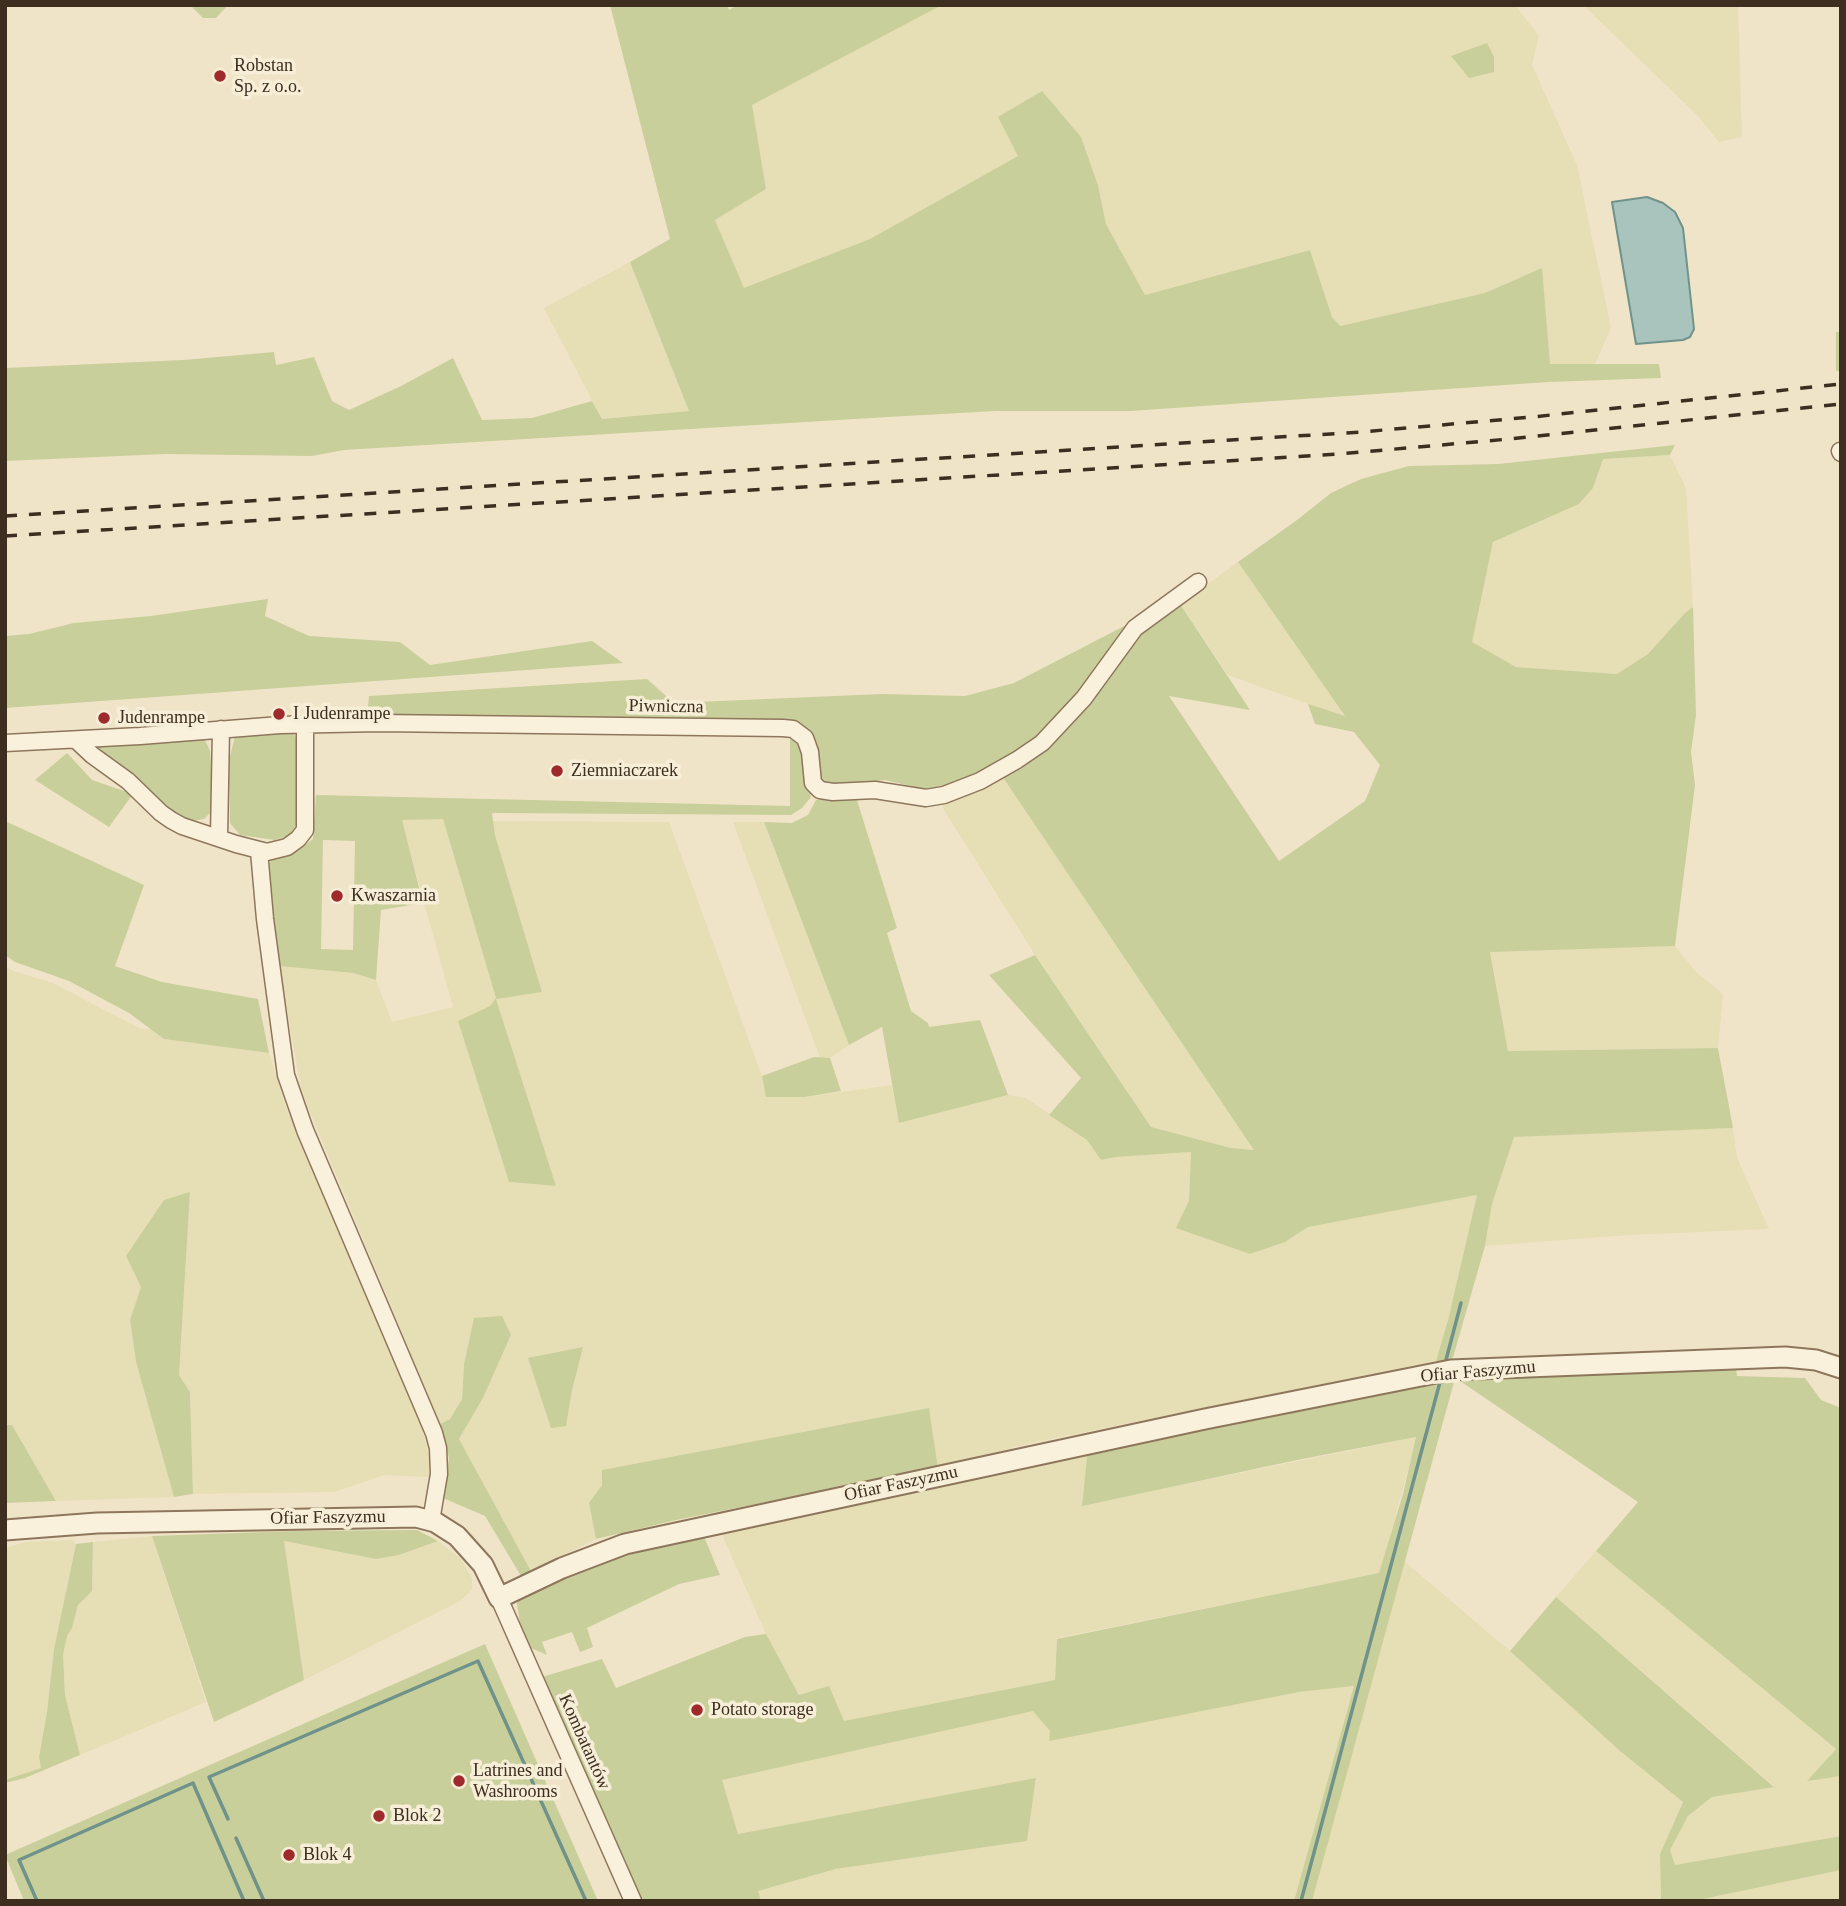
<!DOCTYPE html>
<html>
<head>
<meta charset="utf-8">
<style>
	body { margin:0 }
	#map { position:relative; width:1846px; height:1906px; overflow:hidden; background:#f0e4c8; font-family:Georgia,serif }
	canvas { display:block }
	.frame { position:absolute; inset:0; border:7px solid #3d2e20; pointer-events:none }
</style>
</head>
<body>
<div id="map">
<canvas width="1846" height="1906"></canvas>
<div class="frame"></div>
</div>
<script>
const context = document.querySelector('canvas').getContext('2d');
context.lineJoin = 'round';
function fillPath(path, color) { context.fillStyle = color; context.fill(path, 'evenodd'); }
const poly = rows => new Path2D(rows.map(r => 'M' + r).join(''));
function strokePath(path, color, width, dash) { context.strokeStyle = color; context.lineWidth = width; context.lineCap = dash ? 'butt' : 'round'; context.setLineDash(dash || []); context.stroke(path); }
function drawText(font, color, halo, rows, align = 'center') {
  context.font = font + ' Georgia,serif'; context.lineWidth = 7; context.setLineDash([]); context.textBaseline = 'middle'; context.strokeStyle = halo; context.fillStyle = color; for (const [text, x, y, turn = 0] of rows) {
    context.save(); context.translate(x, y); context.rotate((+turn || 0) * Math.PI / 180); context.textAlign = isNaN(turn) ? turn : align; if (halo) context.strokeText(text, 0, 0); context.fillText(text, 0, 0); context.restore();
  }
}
const farmland = poly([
	[942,5,1515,5,1539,36,1532,65,1577,165,1611,328,1595,364,1550,364,1541,269,1485,293,1340,326,1332,318,1310,250,1145,295,1106,224,1098,185,1081,137,1042,92,1018,156,869,240,744,289,715,220,766,189,751,105],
	[1583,5,1738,5,1742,137,1719,142,1698,116],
	[630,262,690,411,602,419,544,308],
	[1670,455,1686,488,1693,607,1685,613,1648,654,1617,674,1516,667,1471,642,1493,542,1579,504,1593,488,1602,459],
	[1238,562,1318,676,1346,718,1228,675,1180,604],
	[1002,776,1255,1150,1231,1148,1151,1127,1035,955,944,810,941,802],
	[401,819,443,819,496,998,542,992,495,835,493,821,669,822,762,1076,766,1097,805,1097,892,1085,899,1123,1008,1095,1026,1098,1087,1140,1101,1160,1115,1157,1191,1152,1189,1201,1285,1242,1307,1227,1477,1195,1448,1320,1436,1361,1031,1443,938,1468,929,1408,602,1470,602,1485,589,1503,596,1539,531,1571,459,1439,483,1398,511,1335,474,1318,464,1364,462,1399,450,1419,440,1424,302,1093,293,1044,279,966,353,973,376,980,392,1022,453,1007],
	[496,999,556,1186,555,1186,509,1182,458,1021,490,1006],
	[733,822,764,822,769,836,849,1045,830,1058,820,1058],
	[1675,946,1696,972,1723,994,1718,1048,1508,1051,1490,951],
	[5,966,14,971,53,983,141,1029,153,1029,164,1039,269,1053,286,1107,422,1428,430,1459,429,1477,384,1475,334,1492,193,1494,190,1392,179,1375,190,1193,126,1256,141,1287,130,1320,136,1362,174,1497,56,1501,12,1426,5,1425],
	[1733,1128,1737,1158,1769,1229,1629,1235,1485,1246,1492,1204,1514,1136],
	[1417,1437,1380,1573,1057,1638,1055,1680,844,1722,799,1695,766,1634,720,1530,1088,1447,1082,1505],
	[152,1536,206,1702,80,1755,65,1695,63,1655,67,1636,72,1628,78,1605,92,1591,93,1542],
	[73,1540,76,1544,54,1649,47,1712,39,1757,41,1768,5,1780,5,1548,26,1542],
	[283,1541,376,1559,399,1555,438,1541,460,1558,472,1578,472,1590,460,1601,304,1680],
	[1596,1551,1836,1749,1808,1780,1841,1776,1841,1836,1675,1865,1670,1850,1688,1816,1712,1797,1774,1786,1556,1597],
	[1404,1561,1510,1651,1620,1751,1683,1802,1660,1854,1661,1901,1312,1901],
	[1354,1686,1294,1901,761,1901,757,1891,837,1869,1027,1841,1036,1779,737,1834,722,1780,1033,1710,1050,1731,1049,1740,1299,1692],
	[1841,1870,1841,1901,1694,1901,1804,1878]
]);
const green = poly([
	[190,5,228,5,216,18,203,18],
	[610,5,727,5,729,10,738,5,942,5,752,105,766,189,715,220,744,288,870,239,1018,156,998,117,1042,91,1081,137,1098,185,1106,224,1145,295,1310,250,1332,317,1340,326,1485,293,1542,268,1550,364,1659,364,1661,378,1548,382,1131,411,996,411,888,417,344,450,312,456,166,454,5,461,5,368,183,360,274,352,276,365,314,357,332,401,349,410,401,386,453,358,482,420,532,418,592,401,602,419,689,411,630,262,670,239],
	[1487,43,1494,57,1494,72,1469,78,1451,56],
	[1836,332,1841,332,1841,371,1836,371],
	[1675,445,1670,455,1603,459,1593,488,1579,504,1493,542,1472,642,1516,667,1617,674,1648,654,1685,613,1693,607,1696,715,1691,752,1695,785,1675,946,1490,952,1508,1051,1718,1048,1733,1128,1514,1137,1492,1204,1485,1246,1452,1361,1436,1361,1448,1320,1477,1195,1308,1227,1285,1242,1250,1254,1176,1228,1189,1201,1191,1152,1116,1157,1101,1160,1087,1140,1049,1115,1081,1078,989,975,1035,955,1151,1127,1231,1148,1254,1150,1002,776,1136,633,1180,604,1250,710,1169,696,1279,861,1365,801,1380,765,1354,732,1315,724,1308,704,1345,716,1238,562,1297,520,1331,493,1361,479,1409,466,1498,464],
	[268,599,265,616,309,636,400,642,430,665,592,641,623,663,5,708,5,636,29,634,74,623,151,616],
	[1130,623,1057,720,1012,755,976,775,932,791,885,780,831,786,818,777,814,743,796,722,367,717,369,696,647,679,674,703,881,694,965,696,1014,683],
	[293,732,301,747,299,821,290,835,275,840,240,835,230,823,229,761,235,736],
	[790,734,802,745,811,797,802,808,791,815,492,813,495,835,542,992,496,999,556,1186,509,1182,458,1021,490,1006,496,998,443,819,402,820,423,903,381,910,376,980,353,973,279,966,267,867,273,858,299,850,313,839,316,795,790,806],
	[323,840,355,841,353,950,321,949],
	[188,736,205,740,210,751,214,809,204,819,192,821,171,810,127,770,94,747,101,743],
	[67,753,92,780,133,794,109,827,35,780],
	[856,797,897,928,887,933,911,1011,928,1023,929,1027,980,1020,1008,1095,899,1123,882,1027,849,1045,764,822,792,823,808,815,816,800],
	[5,821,144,885,115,966,162,982,258,999,269,1053,164,1039,129,1013,69,981,15,962,5,955],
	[814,1057,830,1058,841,1091,805,1097,766,1097,762,1076],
	[190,1192,179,1375,190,1392,193,1494,174,1497,136,1362,130,1320,141,1287,126,1256,164,1200],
	[502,1316,511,1335,483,1398,459,1439,531,1571,521,1576,485,1516,443,1498,449,1458,440,1424,450,1419,462,1399,464,1364,474,1318],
	[583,1347,572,1390,566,1426,551,1428,528,1358],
	[1736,1367,1737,1376,1805,1378,1821,1400,1841,1408,1841,1776,1807,1781,1836,1749,1596,1551,1638,1502,1460,1381,1467,1378],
	[1427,1381,1454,1382,1312,1901,1294,1901,1354,1686,1299,1692,1049,1741,1050,1731,1033,1711,722,1780,738,1834,1036,1778,1027,1841,836,1869,758,1891,761,1901,642,1901,542,1677,602,1659,616,1688,745,1637,766,1634,799,1695,829,1686,844,1721,1055,1680,1057,1639,1379,1573,1403,1494,1416,1437,1297,1460,1082,1506,1088,1447],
	[929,1408,938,1468,676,1520,596,1539,589,1503,602,1485,602,1470],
	[5,1425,12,1425,56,1501,5,1503],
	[417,1530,438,1541,399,1555,376,1559,284,1541,304,1680,214,1722,152,1536,294,1531],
	[703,1534,720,1575,679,1584,587,1628,593,1647,580,1652,572,1632,542,1642,547,1655,531,1648,521,1632,517,1603,527,1590,589,1561],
	[93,1542,92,1591,78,1605,72,1628,67,1636,63,1655,65,1695,80,1755,25,1778,5,1783,5,1780,41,1768,39,1757,47,1712,54,1649,76,1544],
	[1556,1597,1774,1787,1712,1797,1688,1816,1670,1850,1675,1865,1841,1836,1841,1870,1694,1901,1661,1901,1660,1854,1683,1802,1620,1751,1510,1651],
	[485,1644,598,1901,24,1901,5,1855]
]);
const water = poly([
	[1647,197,1663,203,1675,212,1683,228,1694,329,1690,337,1683,340,1636,344,1612,202,1647,197]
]);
const stream = poly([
	[1446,1360,1461,1303],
	[228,1819,209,1777,478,1661,586,1901],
	[236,1838,264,1901],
	[37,1901,19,1860,193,1783,244,1901],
	[1301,1901,1440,1382]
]);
const minor = poly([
	[1840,451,1841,453],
	[76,740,92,755,128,781,161,813,171,820,182,826,236,844,267,852,287,847,298,839,305,830,305,725],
	[5,743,140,736,280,725,379,723,783,728,793,729,805,738,810,752,813,783,820,790,833,792,875,790,926,798,944,795,980,781,1017,760,1042,743,1084,698,1135,628,1198,582],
	[219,838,221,729],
	[259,851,265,919,286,1075,305,1130,434,1433,438,1448,439,1474,431,1521],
	[499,1598,633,1901]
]);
const tertiary = poly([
	[5,1530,97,1523,416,1517,435,1522,457,1536,483,1565,499,1598,562,1568,625,1544,1205,1419,1451,1370,1785,1357,1816,1360,1841,1368]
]);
const rail = poly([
	[5,516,1361,432,1532,417,1841,384],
	[5,536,1339,454,1509,439,1841,404]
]);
const markers = [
	[220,76,7,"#9e2a2b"],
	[279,714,7,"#9e2a2b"],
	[104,718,7,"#9e2a2b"],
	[557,771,7,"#9e2a2b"],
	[337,896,7,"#9e2a2b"],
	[697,1710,7,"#9e2a2b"],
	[459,1781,7,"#9e2a2b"],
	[379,1816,7,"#9e2a2b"],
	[289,1855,7,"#9e2a2b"]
];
const poiNames = [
	["Robstan",234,66],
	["Sp. z o.o.",234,87],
	["I Judenrampe",293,714],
	["Judenrampe",118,718],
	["Ziemniaczarek",571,771],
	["Kwaszarnia",351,896],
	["Potato storage",711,1710],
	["Latrines and",473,1771],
	["Washrooms",473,1792],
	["Blok 2",393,1816],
	["Blok 4",303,1855]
];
const streetNames = [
	["Piwniczna",666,707,1],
	["Ofiar Faszyzmu",1478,1372,-5],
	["Ofiar Faszyzmu",901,1484,-12],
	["Ofiar Faszyzmu",328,1518,-1],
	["Kombatantów",584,1742,66]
];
fillPath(farmland, '#e6deb5');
fillPath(green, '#c9cf9b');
fillPath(water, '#a9c4bc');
strokePath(water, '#6f938a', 2);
strokePath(stream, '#6f938a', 3.5);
strokePath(minor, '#8d765c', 19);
strokePath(tertiary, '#8d765c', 23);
strokePath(minor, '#faf1dc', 16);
strokePath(tertiary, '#faf1dc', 19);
strokePath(rail, '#3d2e20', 3.5, [12, 12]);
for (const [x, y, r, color] of markers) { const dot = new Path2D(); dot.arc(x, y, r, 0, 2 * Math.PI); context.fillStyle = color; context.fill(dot); strokePath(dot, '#f7eed8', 2.5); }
drawText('18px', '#3d2e20', '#f7eed8', poiNames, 'left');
drawText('18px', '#3d2e20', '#f7eed8', streetNames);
</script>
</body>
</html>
